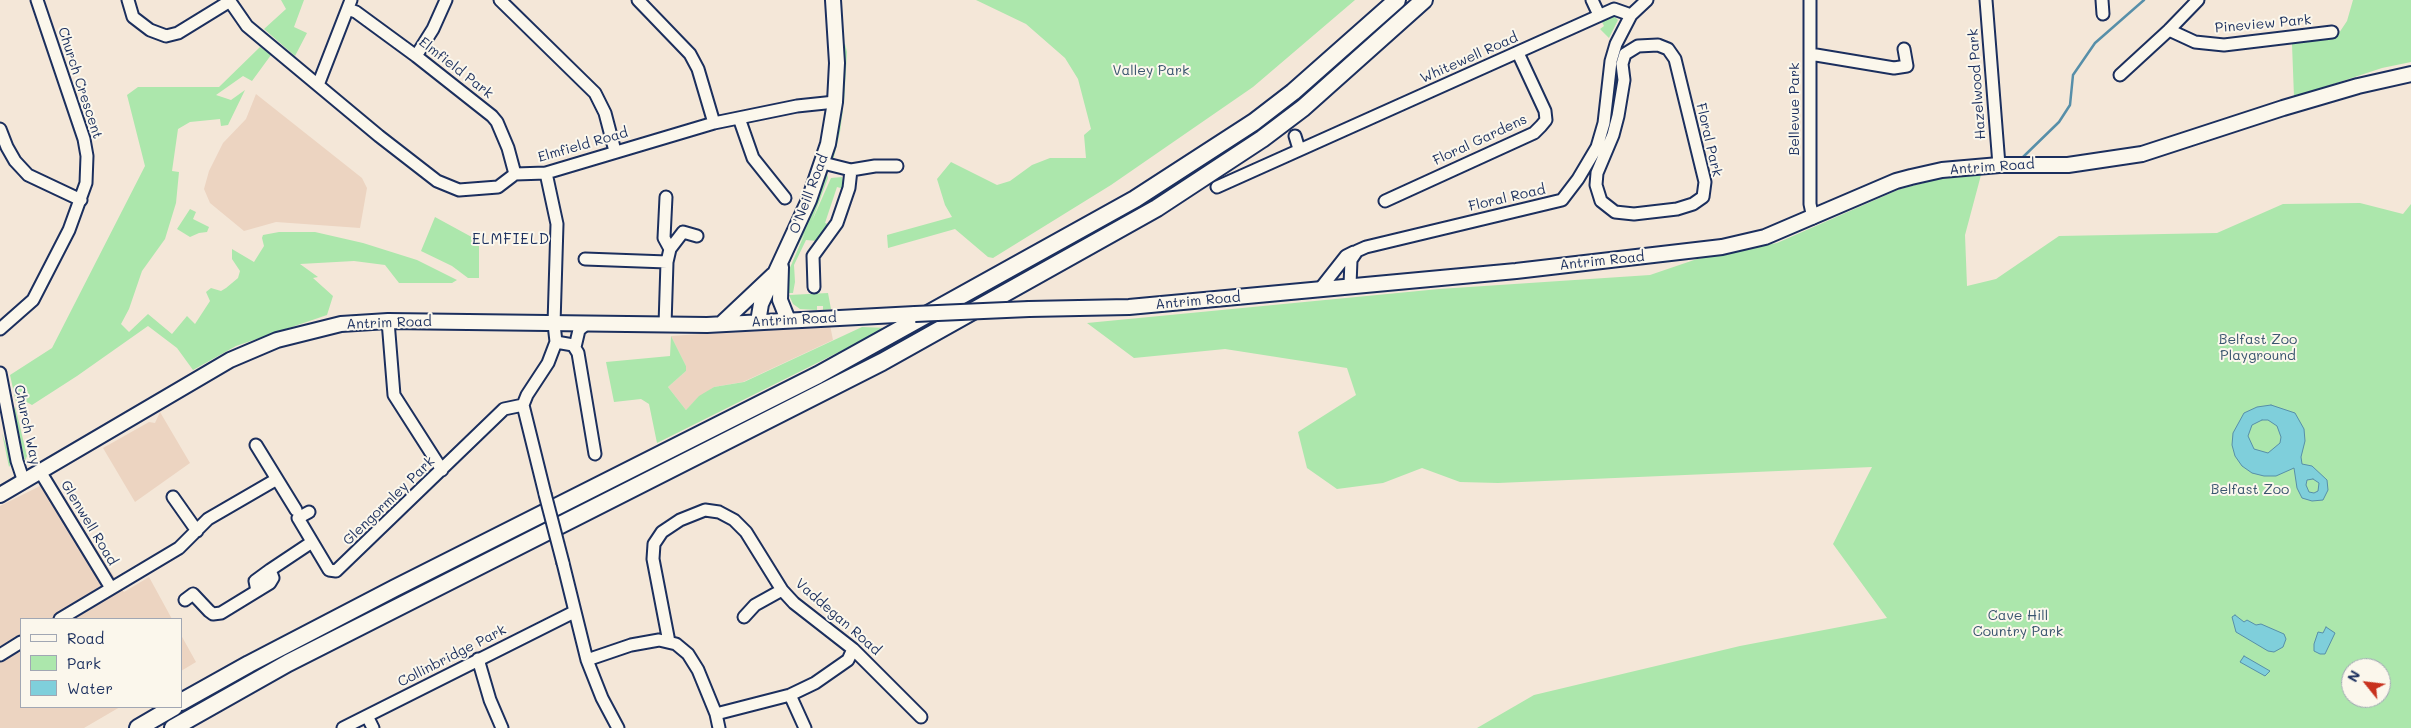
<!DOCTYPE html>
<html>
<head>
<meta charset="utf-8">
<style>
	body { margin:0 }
	#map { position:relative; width:2411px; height:728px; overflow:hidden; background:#f4e7d8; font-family:Mali,sans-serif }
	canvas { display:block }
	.legend { position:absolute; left:20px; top:618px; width:162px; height:90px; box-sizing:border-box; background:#fbf7ec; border:1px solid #a1a7b3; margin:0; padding:6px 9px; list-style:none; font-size:15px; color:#1b2f5e }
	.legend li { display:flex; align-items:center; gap:10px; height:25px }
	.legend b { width:25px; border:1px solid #a1a7b3 }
	.north { position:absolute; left:2341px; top:658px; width:50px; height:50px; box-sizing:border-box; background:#fbf7ec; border:1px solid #a1a7b3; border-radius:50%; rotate:299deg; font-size:14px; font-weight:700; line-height:20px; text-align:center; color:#1b2f5e }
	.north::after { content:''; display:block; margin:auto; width:18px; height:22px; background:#c8321e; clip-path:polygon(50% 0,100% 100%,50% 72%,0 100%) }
</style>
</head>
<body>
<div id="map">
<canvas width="2411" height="728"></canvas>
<ul class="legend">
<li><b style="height:6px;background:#fbf7ec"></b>Road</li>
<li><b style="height:14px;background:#ace7ac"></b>Park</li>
<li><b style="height:14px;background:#7fcfdb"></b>Water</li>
</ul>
<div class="north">N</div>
</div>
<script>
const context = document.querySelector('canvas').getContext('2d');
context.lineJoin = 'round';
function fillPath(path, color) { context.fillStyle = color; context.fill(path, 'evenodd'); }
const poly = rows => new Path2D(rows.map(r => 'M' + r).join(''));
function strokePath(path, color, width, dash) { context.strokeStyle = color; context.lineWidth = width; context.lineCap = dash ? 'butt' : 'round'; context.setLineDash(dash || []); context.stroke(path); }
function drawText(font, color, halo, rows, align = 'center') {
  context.font = font + ' Mali,sans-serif'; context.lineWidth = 4; context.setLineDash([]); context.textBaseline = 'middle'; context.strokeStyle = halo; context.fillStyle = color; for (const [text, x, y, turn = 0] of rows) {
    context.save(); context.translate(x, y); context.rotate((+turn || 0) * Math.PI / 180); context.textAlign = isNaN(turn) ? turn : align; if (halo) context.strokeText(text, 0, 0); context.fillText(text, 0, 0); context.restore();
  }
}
const built = poly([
	[256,94,362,178,367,188,360,228,276,222,244,231,210,203,204,189,209,171,223,143,246,119],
	[830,325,833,340,743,382,714,387,698,398,686,410,668,387,686,371,686,366,671,336],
	[160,412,190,463,135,502,103,448,149,422,155,423],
	[52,480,124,592,149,577,172,619,21,619,21,707,120,707,84,728,0,728,0,506],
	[181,635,196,662,181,671]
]);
const green = poly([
	[281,0,304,0,294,27,307,33,295,56,264,29,286,9],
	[976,0,1355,0,1253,87,1111,185,993,258,988,257,955,229,888,248,887,235,952,217,945,205,937,179,951,162,997,185,1010,181,1032,165,1050,158,1086,158,1084,135,1091,129,1078,79,1065,58,1026,24],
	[2353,0,2411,0,2411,62,2382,68,2294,97,2292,44,2337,36,2347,21],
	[1614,16,1618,20,1609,38,1600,29,1604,26,1602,22],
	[845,44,847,52,844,104,841,102,843,46],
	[260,47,271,55,252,81,243,76,216,95,231,100,245,90,228,125,221,126,220,119,190,122,178,129,172,171,179,172,176,203,165,239,142,271,129,309,121,324,129,332,148,314,172,334,187,316,195,324,210,301,206,292,211,288,221,291,226,288,238,278,240,271,232,259,232,249,254,262,264,246,262,238,263,235,279,232,315,232,363,243,417,260,457,280,452,283,399,283,385,265,354,261,300,264,318,277,313,278,333,296,327,315,236,346,193,370,177,348,148,326,77,376,32,405,23,400,16,402,10,375,52,348,145,166,127,95,138,87,219,87],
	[843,110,840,132,833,161,830,157,839,114],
	[827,173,828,178,812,221,831,178,842,177,844,189,837,187,825,223,831,225,817,241,806,240,794,265,795,282,793,293,789,293,789,270,805,233,792,256,787,272,787,297,791,305,785,306,784,271],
	[1981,175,1965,235,1967,286,1996,279,2059,236,2217,233,2283,204,2360,203,2403,214,2411,204,2411,728,1477,728,1534,695,1740,646,1887,618,1833,544,1872,467,1498,483,1460,482,1422,468,1383,483,1337,489,1307,468,1298,432,1356,395,1347,368,1225,349,1134,358,1087,323,1439,289,1650,275,1697,259,1777,243,1900,189,1939,179],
	[2351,668,2381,668,2381,698,2351,698],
	[190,209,196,212,193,219,209,227,207,232,199,233,190,237,177,229],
	[435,217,479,241,479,278,468,278,452,266,421,251],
	[828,293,831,309,823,310,823,306,817,306,817,310,800,309,793,304,789,295],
	[862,327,887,328,657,443,649,404,641,399,614,402,606,362,670,356,671,336,686,366,686,371,668,387,686,410,699,396,714,387,744,382],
	[15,406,27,456,25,461,14,412],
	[2,433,9,454,11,464,9,467]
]);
const water = poly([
	[2271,405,2295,413,2304,429,2305,441,2301,457,2302,464,2312,466,2327,480,2328,490,2323,500,2312,501,2302,498,2297,488,2294,468,2276,476,2264,476,2252,473,2242,466,2235,456,2232,445,2233,433,2244,413,2257,407,2271,405],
	[2262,420,2268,420,2277,426,2281,437,2280,443,2268,453,2254,449,2248,436,2252,425,2262,420],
	[2313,479,2319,483,2318,491,2314,493,2309,492,2306,485,2307,480,2313,479],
	[2235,615,2244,622,2247,620,2256,625,2261,624,2284,634,2286,639,2283,647,2274,652,2268,651,2236,632,2232,617,2235,615],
	[2326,627,2335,633,2325,654,2320,654,2314,651,2314,644,2318,632,2323,633,2326,627],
	[2244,656,2270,671,2265,676,2240,662,2244,656]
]);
const stream = poly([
	[2022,158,2059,122,2070,105,2073,75,2095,43,2144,0]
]);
const minor = poly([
	[128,0,133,17,150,30,166,36,178,33,230,1],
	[229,0,247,26,379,136,437,181,459,190,498,187,515,174,546,173,714,123,797,106,835,102],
	[500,0,595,93,605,113,615,151],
	[638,0,690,54,698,69,714,123],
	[1592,0,1599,15],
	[1810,0,1810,204,1813,218],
	[1986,0,1999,165],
	[2102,0,2103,14],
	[348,9,356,12,416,56,492,116,497,122,508,148,515,174],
	[2169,30,2195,42,2224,45,2332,32],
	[1658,45,1668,49,1675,59,1705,182,1703,197,1693,204,1677,209,1634,214,1615,212,1601,201,1596,185,1597,173,1613,135,1618,116,1624,80,1622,64,1625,54,1638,46,1658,45],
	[1810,54,1894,68,1907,66,1904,49],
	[416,56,433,29,446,0],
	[2120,75,2169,30,2198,0],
	[318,85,351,0],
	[739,118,753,158,785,198],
	[0,129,7,147,15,161,28,175,81,200],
	[1295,136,1299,149],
	[823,163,851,170,875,166,897,166],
	[1217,187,1614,9,1631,15],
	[666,197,664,238,670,249],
	[1385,201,1534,133,1541,126,1546,120,1545,111,1518,53],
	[585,259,667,262],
	[1350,285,1351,260,1357,251,1366,247,1562,200,1578,179,1597,147,1604,123,1611,61,1616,44,1631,15,1647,0],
	[814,287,813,256,837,223,849,188,851,170],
	[1320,289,1346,256,1354,252],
	[388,321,394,395,442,470],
	[665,325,667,262,670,249,683,232,697,236],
	[0,329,33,300,69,230,86,183,87,156,84,139,37,0],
	[556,342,573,345,578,353,595,454],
	[575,347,579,330,585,325],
	[0,373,17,461,24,482],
	[256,445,296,510],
	[41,473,111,588],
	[545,494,523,405,527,395,548,363,556,342,554,324,557,224,546,173],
	[173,497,197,531],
	[309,512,298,518,329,570,336,571,504,409,523,405],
	[563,563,587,660,602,698,618,728],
	[257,591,255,581,270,570],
	[185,600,193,594,209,611,213,614,221,613,270,583,273,578,270,570,312,542],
	[744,617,755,605,782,590],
	[60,619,179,548,208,519,277,479],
	[669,642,653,559,654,544,662,532,680,520,705,510,719,512,734,520,746,532,782,590,794,603,853,649,921,717],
	[0,655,21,642],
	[478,659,490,700,502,728],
	[587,660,631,645,659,640,676,644,688,654,698,670,716,714,719,728],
	[790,695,805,728],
	[716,714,790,695,815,683,848,660,853,649],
	[367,716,373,728],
	[343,728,574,612]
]);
const major = poly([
	[781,267,780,300,788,320],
	[1029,309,1129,307,1516,271,1722,247,1765,237,1896,181,1911,177,1942,170,1999,165,2068,165,2142,154,2283,108,2358,86,2411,74],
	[758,322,761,304,809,200,828,144,835,102,837,63,833,0],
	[721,324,773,275],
	[0,495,230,360,277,340,341,324,388,321,707,325,915,314]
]);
const highway = poly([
	[181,702,249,664,395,588,818,375,1135,199,1254,122,1293,92,1397,0],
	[138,728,174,707],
	[173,728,288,663,882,362,1157,208,1262,139,1303,108,1424,0]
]);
const minorBridge = poly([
	[545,494,563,563]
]);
const majorBridge = poly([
	[915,314,1029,309]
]);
const streetNames = [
	["Pineview Park",2263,24,-5],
	["Whitewell Road",1469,58,-24],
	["Elmfield Park",456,68,38],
	["Church Crescent",80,83,72],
	["Hazelwood Park",1977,84,-94],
	["Bellevue Park",1795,109,-90],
	["Floral Gardens",1480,140,-25],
	["Floral Park",1709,140,77],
	["Elmfield Road",583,145,-16],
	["Antrim Road",1992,167,-4],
	["O'Neill Road",809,194,-69],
	["Floral Road",1507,198,-13],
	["Antrim Road",1602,261,-6],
	["Antrim Road",1198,301,-5],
	["Antrim Road",794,320,-3],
	["Antrim Road",389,323,-2],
	["Church Way",27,425,78],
	["Glengormley Park",389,501,-44],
	["Glenwell Road",89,523,59],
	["Vaddegan Road",838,617,41],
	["Collinbridge Park",452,656,-27]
];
const parkNames = [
	["Valley Park",1151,71],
	["Belfast Zoo",2258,340],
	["Playground",2258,356],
	["Belfast Zoo",2250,490],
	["Cave Hill",2018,616],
	["Country Park",2018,632]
];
const neighbourhoodNames = [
	["ELMFIELD",511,239]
];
fillPath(built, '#ecd4c1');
fillPath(green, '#ace7ac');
fillPath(water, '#7fcfdb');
strokePath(water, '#578fa9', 1);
strokePath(stream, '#578fa9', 2.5);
strokePath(minor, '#1b2f5e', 15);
strokePath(major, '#1b2f5e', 18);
strokePath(highway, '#1b2f5e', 20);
strokePath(minor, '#fbf7ec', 11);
strokePath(major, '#fbf7ec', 14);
strokePath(highway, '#fbf7ec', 16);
strokePath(minorBridge, '#1b2f5e', 15, []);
strokePath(majorBridge, '#1b2f5e', 18, []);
strokePath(minorBridge, '#fbf7ec', 11);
strokePath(majorBridge, '#fbf7ec', 14);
drawText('14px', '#1b2f5e', '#fbf7ec', streetNames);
drawText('14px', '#38546e', '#fbf7ec', parkNames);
context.letterSpacing = '1px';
drawText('15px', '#1b2f5e', '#fbf7ec', neighbourhoodNames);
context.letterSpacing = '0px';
</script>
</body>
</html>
